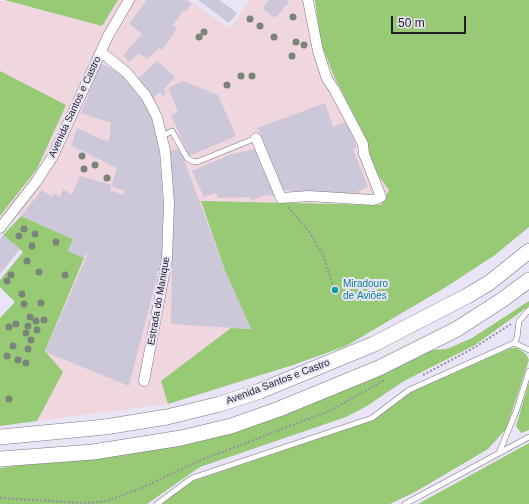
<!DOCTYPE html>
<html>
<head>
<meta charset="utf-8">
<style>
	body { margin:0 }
	#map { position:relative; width:529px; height:504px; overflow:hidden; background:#eae4f7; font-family:Arial,sans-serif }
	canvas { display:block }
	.scale { position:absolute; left:391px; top:16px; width:75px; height:18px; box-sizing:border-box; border:2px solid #201e24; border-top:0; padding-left:5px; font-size:12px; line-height:14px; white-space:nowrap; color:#201e24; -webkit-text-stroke:3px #eae4f7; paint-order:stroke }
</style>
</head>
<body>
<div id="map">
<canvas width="529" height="504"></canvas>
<div class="scale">50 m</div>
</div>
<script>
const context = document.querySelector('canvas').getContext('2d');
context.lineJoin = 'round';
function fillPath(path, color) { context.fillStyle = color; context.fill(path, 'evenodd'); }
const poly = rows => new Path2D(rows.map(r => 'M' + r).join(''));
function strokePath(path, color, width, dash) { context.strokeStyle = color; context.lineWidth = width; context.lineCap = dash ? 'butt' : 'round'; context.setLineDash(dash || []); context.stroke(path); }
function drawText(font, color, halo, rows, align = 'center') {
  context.font = font + ' Arial,sans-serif'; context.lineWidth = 4; context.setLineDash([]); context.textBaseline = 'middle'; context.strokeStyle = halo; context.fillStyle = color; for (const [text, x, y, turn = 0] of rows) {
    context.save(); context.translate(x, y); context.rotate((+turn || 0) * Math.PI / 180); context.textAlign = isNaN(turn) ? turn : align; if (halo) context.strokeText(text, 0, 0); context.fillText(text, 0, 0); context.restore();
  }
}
const industrial = poly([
	[0,0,102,26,118,0,189,0,230,29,250,0,313,0,320,41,334,76,364,135,369,154,377,174,389,190,381,205,201,201,225,271,251,329,161,381,168,404,37,421,62,372,45,352,84,258,68,251,73,239,21,216,1,216,37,169,66,105,0,71]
]);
const green = poly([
	[4,0,118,0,102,26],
	[315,0,529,0,529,227,495,255,446,287,346,346,293,365,168,404,161,381,231,328,251,329,225,271,201,201,381,205,389,190,377,174,369,154,364,135,334,76,320,41],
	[0,71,66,105,37,169,0,216],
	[21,216,73,239,68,251,84,258,45,351,63,372,37,421,0,426,0,318,15,302,0,287,0,280,23,252,3,235],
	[529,301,529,306,475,345,404,381,367,406,346,417,200,467,147,504,0,504,0,468,115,452,338,392,396,368,432,350,447,349,472,338],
	[511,348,517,348,526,354,529,360,506,429,488,449,415,492,390,504,160,504,193,481,373,420,413,391],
	[529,382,529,430,521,433,516,426],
	[529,443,529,504,418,504]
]);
const building = poly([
	[147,0,186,0,191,3,186,12,184,10,173,25,177,28,162,50,159,48,147,59,139,53,129,62,123,55,142,34,129,24],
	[198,0,219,0,237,13,229,23],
	[269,0,286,0,289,2,275,18,263,9],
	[157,61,175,77,164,89,166,92,163,97,160,92,152,99,138,79],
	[101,63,123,75,153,115,159,147,163,205,167,206,163,253,129,386,45,352,88,253,87,253,84,258,68,251,73,239,21,216,42,190,52,197,54,193,60,197,63,189,72,195,80,176,112,185,110,190,123,195,125,191,111,186,117,168,71,145,77,128,103,140,109,141,111,123,81,113],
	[183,81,218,95,236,136,189,156,171,115,178,112,168,88],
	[325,103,333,127,347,122,357,148,353,149,368,187,358,191,360,195,281,190,258,128],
	[178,149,183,157,225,271,251,329,171,324,173,201,170,151],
	[256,149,276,196,264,195,251,201,249,197,218,198,216,193,204,197,192,171,232,154],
	[3,235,20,249,0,274,0,239]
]);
const path = poly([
	[288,207,310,233,323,255,333,286],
	[423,375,472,349,511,324],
	[0,498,84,503,107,501,141,488,199,461,329,411,385,380]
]);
const service = poly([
	[161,137,172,131,187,158,192,161,197,162,256,138],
	[514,343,529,350],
	[499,453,517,409,529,371],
	[157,504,192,478,372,418,409,390,514,343,517,338,519,321,529,310],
	[405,504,529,437]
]);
const minor = poly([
	[101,52,127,73,146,96,157,117,165,151,169,203,167,259,144,381],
	[256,138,281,198,309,196,373,200,381,197,364,154,363,144,334,89,327,79,318,51,308,0],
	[0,228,36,182,53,156,108,36,129,0]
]);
const primary = poly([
	[0,437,105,427,167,417,220,404,260,391,374,344,467,296,489,283,529,251],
	[0,459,93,452,181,438,231,426,279,409,379,368,457,329,502,300,529,280]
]);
const trees = [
	[293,17],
	[250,19],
	[260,26],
	[204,32],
	[199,37],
	[274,37],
	[296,42],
	[304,45],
	[292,56],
	[241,76],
	[252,76],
	[227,85],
	[82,156],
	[95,165],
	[84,169],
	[107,178],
	[24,229],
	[35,234],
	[19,236],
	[56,242],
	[32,246],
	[27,261],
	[39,272],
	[11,275],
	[65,275],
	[7,281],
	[22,294],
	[41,303],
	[24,304],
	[30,317],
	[44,320],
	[36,321],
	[16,324],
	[28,326],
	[9,327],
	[37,330],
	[26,333],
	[31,340],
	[13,346],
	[28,349],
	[7,356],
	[18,360],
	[26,363],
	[9,399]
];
const markers = [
	[335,290,4,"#0f9aa8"]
];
const streetNames = [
	["Avenida Santos e Castro",75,107,-65],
	["Estrada do Manique",159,301,-80],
	["Avenida Santos e Castro",278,382,-21]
];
const cultureNames = [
	["Miradouro",343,284],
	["de Aviões",343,296]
];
fillPath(industrial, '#f0d6de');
fillPath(green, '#98c975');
fillPath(building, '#cdc7da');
strokePath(service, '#7b7686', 6);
strokePath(minor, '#7b7686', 11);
strokePath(primary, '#7b7686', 16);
strokePath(path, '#9792a0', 2, [2, 2]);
strokePath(service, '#fff', 5);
strokePath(minor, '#fff', 10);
strokePath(primary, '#fff', 15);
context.fillStyle = '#7b8479';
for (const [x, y] of trees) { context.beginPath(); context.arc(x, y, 3.5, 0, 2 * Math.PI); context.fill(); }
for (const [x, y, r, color] of markers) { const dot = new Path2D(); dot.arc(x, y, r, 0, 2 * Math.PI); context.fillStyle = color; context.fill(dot); strokePath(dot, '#eae4f7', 1.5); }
drawText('10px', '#201e24', '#eae4f7', streetNames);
drawText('10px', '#0d838f', '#eae4f7', cultureNames, 'left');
</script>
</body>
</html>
